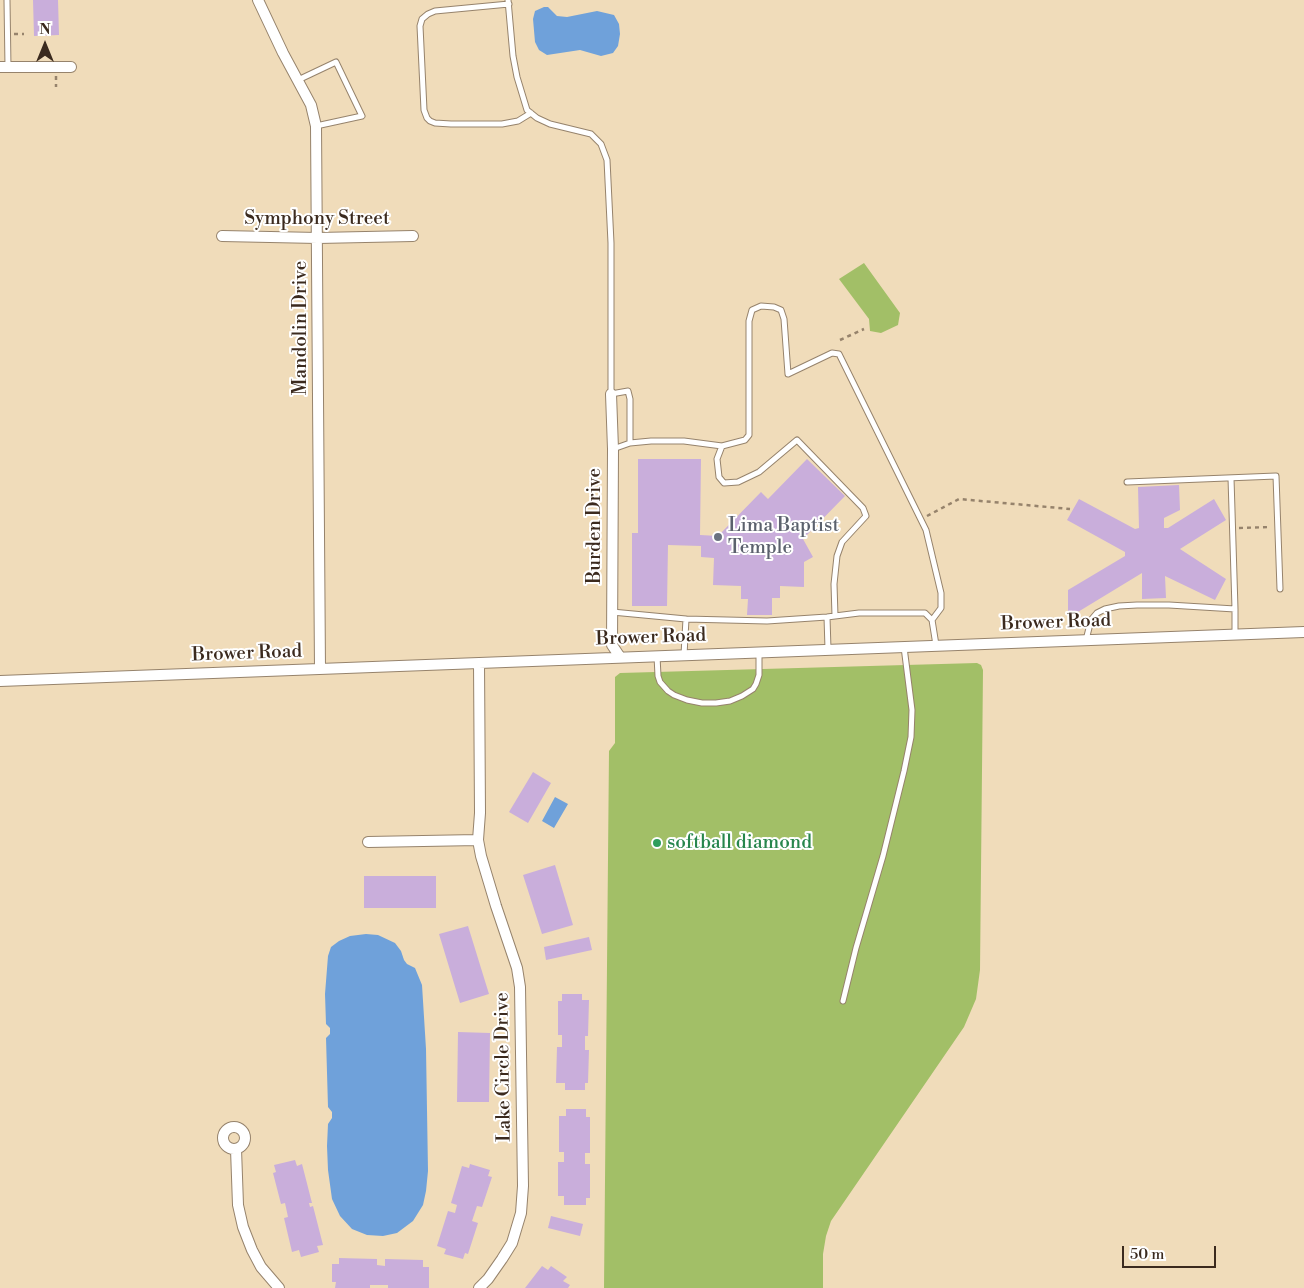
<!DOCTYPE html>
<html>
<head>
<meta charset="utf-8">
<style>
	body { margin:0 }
	#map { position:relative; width:1304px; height:1288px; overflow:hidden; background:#f0dcba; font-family:"Libre Bodoni",serif }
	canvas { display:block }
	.north { position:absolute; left:20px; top:20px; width:50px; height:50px; -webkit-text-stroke:4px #fff; paint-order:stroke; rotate:0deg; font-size:14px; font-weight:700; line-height:20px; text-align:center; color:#3b2a1e }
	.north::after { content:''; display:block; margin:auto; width:18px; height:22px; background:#3b2a1e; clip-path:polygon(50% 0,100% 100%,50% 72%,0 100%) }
	.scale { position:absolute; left:1122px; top:1246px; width:94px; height:22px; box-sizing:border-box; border:2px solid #3b2a1e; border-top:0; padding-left:6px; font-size:15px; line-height:18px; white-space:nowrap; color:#3b2a1e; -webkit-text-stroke:4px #fff; paint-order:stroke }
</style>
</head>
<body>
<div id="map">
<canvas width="1304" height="1288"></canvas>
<div class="north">N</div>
<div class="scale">50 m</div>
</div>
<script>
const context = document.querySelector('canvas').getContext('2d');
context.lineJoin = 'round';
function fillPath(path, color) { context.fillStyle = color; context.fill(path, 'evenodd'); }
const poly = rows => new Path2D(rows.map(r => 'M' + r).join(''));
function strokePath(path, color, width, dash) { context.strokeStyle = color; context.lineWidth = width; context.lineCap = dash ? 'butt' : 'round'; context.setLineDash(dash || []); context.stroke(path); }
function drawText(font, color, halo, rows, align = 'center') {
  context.font = font + ' "Libre Bodoni",serif'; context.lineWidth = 4; context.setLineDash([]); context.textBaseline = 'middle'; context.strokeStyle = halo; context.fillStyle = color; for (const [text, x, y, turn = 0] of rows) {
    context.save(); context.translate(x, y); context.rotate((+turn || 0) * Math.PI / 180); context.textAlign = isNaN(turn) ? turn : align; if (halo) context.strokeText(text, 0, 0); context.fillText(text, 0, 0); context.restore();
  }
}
const green = poly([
	[864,263,900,313,898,325,881,333,870,331,869,319,839,279],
	[977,663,981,665,983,670,980,970,976,999,964,1027,831,1221,826,1236,823,1254,823,1288,604,1288,609,751,615,743,615,677,620,673]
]);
const water = poly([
	[544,7,548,7,557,16,567,17,597,11,614,15,619,24,620,34,618,46,613,53,601,56,580,50,547,55,539,50,535,42,533,19,535,11],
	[555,797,568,804,554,828,542,821],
	[366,934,378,935,395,943,401,951,404,960,407,964,415,968,422,985,426,1049,428,1171,426,1191,423,1205,413,1221,397,1233,383,1236,367,1235,352,1229,340,1216,332,1199,328,1170,327,1146,328,1124,332,1118,332,1112,328,1107,326,1038,330,1034,330,1028,326,1024,325,994,328,956,331,947,339,941,350,936]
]);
const building = poly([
	[33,0,58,0,59,35,34,36],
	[638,459,701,459,700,535,718,536,761,492,768,499,807,459,845,496,803,539,813,557,804,562,804,587,780,586,780,598,772,598,772,615,747,615,748,599,741,599,741,586,713,585,714,558,701,557,701,546,668,545,667,606,632,606,632,533,638,533],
	[1179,485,1180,510,1164,518,1164,528,1168,528,1214,499,1226,520,1180,549,1226,579,1215,600,1165,576,1166,598,1142,599,1142,573,1068,618,1068,590,1125,556,1125,552,1067,520,1079,499,1135,529,1139,528,1138,487],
	[533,772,551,783,528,823,509,812],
	[555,865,573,925,542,934,523,875],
	[364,876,436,876,436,908,364,908],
	[468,926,489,994,460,1003,439,934],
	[589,937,592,950,546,960,544,947],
	[562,994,582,994,582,1000,589,1000,588,1036,585,1036,585,1050,589,1050,588,1083,585,1083,585,1090,565,1090,565,1083,556,1083,557,1047,562,1047,562,1035,558,1035,558,1001,562,1001],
	[458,1032,490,1033,489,1102,457,1102],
	[566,1109,586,1109,586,1117,590,1117,590,1153,585,1153,585,1164,590,1164,590,1198,586,1198,586,1205,564,1205,564,1196,558,1196,558,1162,564,1162,564,1152,559,1152,559,1116,566,1116],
	[295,1160,297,1166,302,1164,312,1203,309,1203,310,1207,313,1206,323,1245,317,1246,319,1252,301,1257,299,1250,292,1252,284,1218,288,1217,285,1203,281,1204,273,1173,276,1172,274,1165],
	[470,1164,490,1170,488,1176,492,1177,482,1207,477,1206,472,1221,478,1223,468,1254,465,1253,463,1259,444,1254,446,1249,437,1246,448,1211,455,1213,457,1205,451,1203,462,1166,469,1168],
	[551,1216,583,1224,580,1236,548,1228],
	[339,1258,377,1259,377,1265,385,1266,385,1259,423,1260,423,1267,429,1267,429,1288,388,1288,388,1285,370,1285,370,1288,335,1288,336,1282,332,1282,332,1264,339,1264],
	[542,1266,548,1270,551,1266,567,1277,563,1281,570,1285,568,1288,525,1288]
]);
const path = poly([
	[14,34,24,34],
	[56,76,56,87],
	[840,340,864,329],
	[927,516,959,499,1070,509],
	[1239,528,1271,527]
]);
const service = poly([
	[7,0,8,67],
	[508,0,513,56,517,77,527,110,537,118,550,124,591,134,601,144,607,160,611,243,611,394,628,391,630,399,630,443,613,449],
	[509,4,435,11,428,14,422,19,420,26,424,110,427,118,430,121,435,123,451,124,502,124,518,121,531,113],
	[298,80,336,62,362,116,316,126],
	[630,443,651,441,684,441,722,446],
	[1231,478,1235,609],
	[1127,482,1276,476,1280,589],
	[612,612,686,619],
	[835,616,834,584,837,556,842,542,866,516,863,508,797,440,759,472,738,482,724,483,719,477,717,459,722,446,745,440,749,435,749,321,752,310,761,306,774,307,781,310,784,319,788,374,832,353,839,354,926,530,941,593,941,608,932,620],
	[827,617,828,649],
	[1086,640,1091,620,1097,613,1105,609,1119,606,1137,605,1169,605,1235,609,1235,634],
	[684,655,686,619,767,621,827,617,859,613,925,613,932,620,936,645],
	[657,656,658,676,660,682,668,691,674,695,687,700,702,703,716,703,730,701,742,696,753,689,756,684,759,675,759,652],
	[843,1001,856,948,883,856,904,771,911,737,912,710,904,647]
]);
const minor = poly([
	[258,0,283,53,311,105,316,126,320,669],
	[0,67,71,67],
	[222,236,318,238,413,236],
	[611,394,613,449,612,645,620,657],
	[0,681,1304,632],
	[368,842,478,840],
	'223 1138a11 11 0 1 1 22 0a11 11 0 1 1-22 0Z',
	[236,1149,238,1205,243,1227,252,1250,261,1267,279,1288],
	[479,1288,488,1279,502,1259,512,1243,521,1213,523,1186,520,987,517,968,496,906,481,856,478,840,480,813,479,663]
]);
const markers = [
	[718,537,5,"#6b7280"],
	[657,843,5,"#2e9e5b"]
];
const streetNames = [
	["Symphony Street",317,219],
	["Mandolin Drive",301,328,-90],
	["Burden Drive",595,526,-90],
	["Brower Road",1056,623,-2],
	["Brower Road",651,638,-2],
	["Brower Road",247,654,-2],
	["Lake Circle Drive",504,1067,-91]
];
const worshipNames = [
	["Lima Baptist",728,526],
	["Temple",728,548]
];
const leisureNames = [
	["softball diamond",667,843]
];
fillPath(green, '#a2bf67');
fillPath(water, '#6fa1da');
fillPath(building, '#c9aedb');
strokePath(service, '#96836c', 7);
strokePath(minor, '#96836c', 12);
strokePath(path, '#96836c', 2.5, [4, 4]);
strokePath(service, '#fff', 5);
strokePath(minor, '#fff', 10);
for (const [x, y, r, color] of markers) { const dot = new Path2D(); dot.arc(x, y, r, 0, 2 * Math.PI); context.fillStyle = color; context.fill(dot); strokePath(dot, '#fff', 2); }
drawText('19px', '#3b2a1e', '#fff', streetNames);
drawText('19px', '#5b616d', '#fff', worshipNames, 'left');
drawText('19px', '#27864d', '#fff', leisureNames, 'left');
</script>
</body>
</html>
